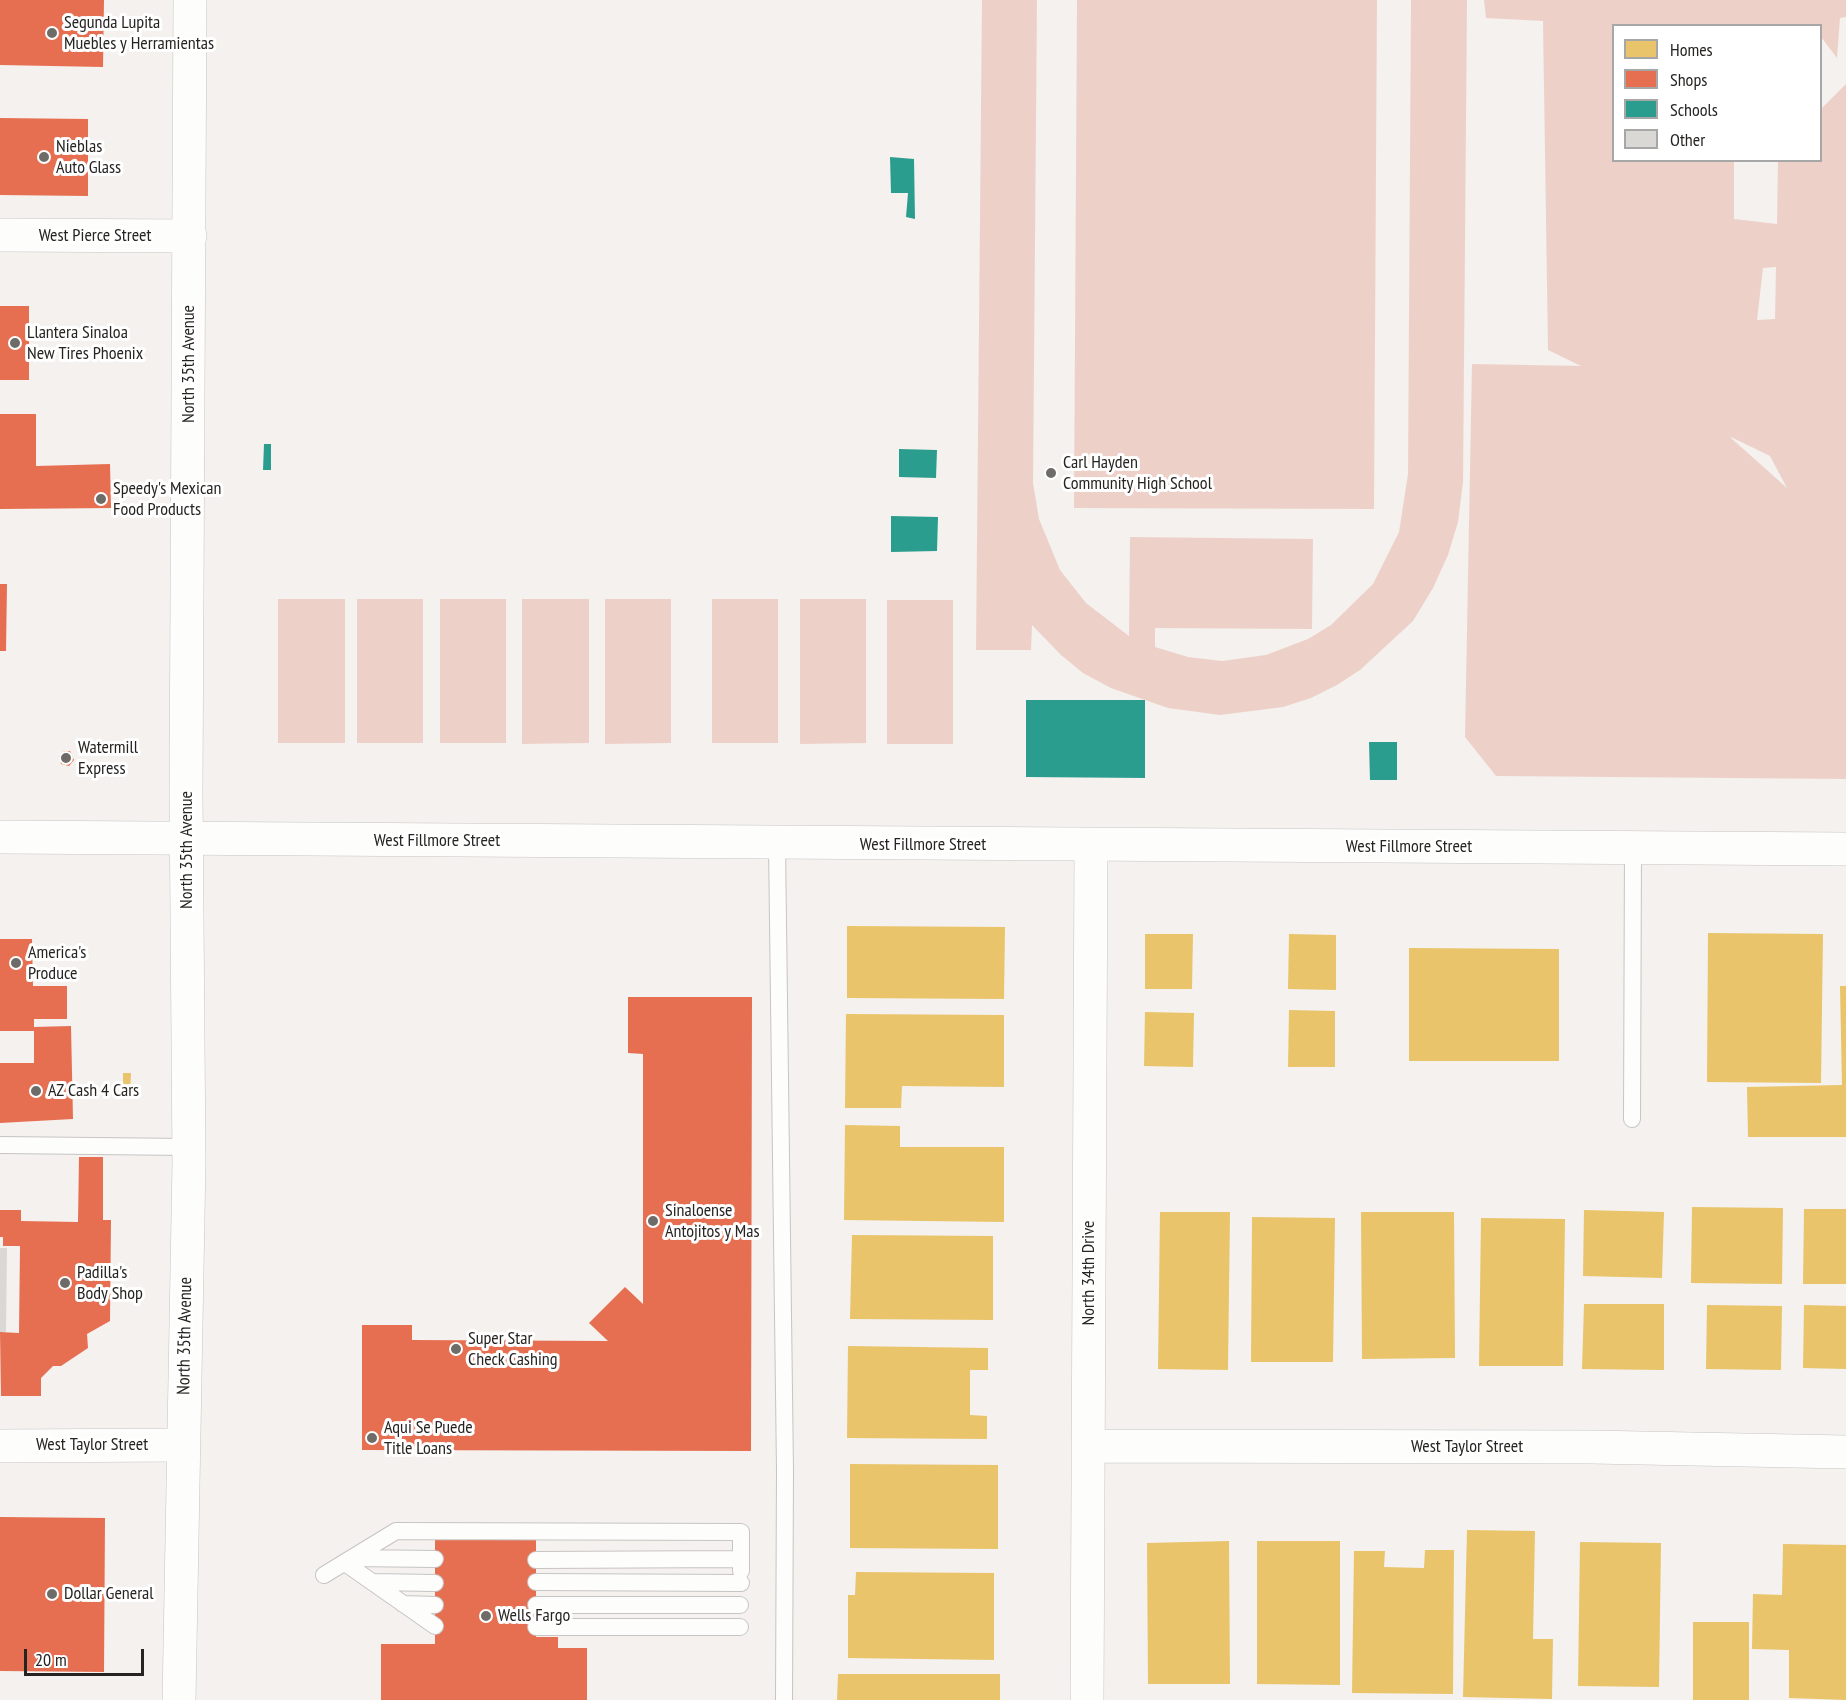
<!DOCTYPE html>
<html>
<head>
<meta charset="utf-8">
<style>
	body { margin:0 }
	#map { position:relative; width:1846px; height:1700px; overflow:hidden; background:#f4f1ee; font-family:"PT Sans Narrow",sans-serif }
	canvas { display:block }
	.legend { position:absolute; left:1612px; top:24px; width:210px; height:138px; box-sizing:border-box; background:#fff; border:2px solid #a8a7a7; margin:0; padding:8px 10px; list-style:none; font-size:18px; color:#262422 }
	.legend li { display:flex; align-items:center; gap:12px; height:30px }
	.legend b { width:30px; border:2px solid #a8a7a7 }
	.scale { position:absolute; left:24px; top:1649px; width:120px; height:27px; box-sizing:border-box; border:3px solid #262422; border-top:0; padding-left:8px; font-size:18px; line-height:21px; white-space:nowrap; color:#262422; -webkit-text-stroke:4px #fff; paint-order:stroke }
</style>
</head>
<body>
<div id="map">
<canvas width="1846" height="1700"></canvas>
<ul class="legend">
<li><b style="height:16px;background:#e9c46a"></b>Homes</li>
<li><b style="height:16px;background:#e76f51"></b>Shops</li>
<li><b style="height:16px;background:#2a9d8f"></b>Schools</li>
<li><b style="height:16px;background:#dad8d5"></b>Other</li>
</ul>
<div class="scale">20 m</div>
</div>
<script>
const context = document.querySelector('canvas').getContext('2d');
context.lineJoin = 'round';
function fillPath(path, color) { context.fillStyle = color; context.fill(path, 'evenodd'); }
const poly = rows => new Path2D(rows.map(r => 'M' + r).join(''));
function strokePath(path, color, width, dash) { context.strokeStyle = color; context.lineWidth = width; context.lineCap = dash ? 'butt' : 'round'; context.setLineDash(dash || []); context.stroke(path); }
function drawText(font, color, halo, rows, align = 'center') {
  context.font = font + ' "PT Sans Narrow",sans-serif'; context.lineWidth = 6; context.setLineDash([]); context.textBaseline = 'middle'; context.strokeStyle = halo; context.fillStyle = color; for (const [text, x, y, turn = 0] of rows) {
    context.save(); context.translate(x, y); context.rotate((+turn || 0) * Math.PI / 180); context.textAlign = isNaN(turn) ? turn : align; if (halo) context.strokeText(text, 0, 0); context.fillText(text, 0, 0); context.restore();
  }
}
const green = poly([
	[982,0,1037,0,1033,483,1039,519,1060,570,1086,603,1129,636,1130,537,1313,539,1312,629,1155,628,1155,647,1188,657,1222,661,1266,655,1308,639,1331,625,1373,584,1399,532,1408,474,1411,0,1467,0,1463,482,1458,522,1448,555,1433,588,1413,621,1360,670,1337,685,1311,698,1283,707,1220,715,1168,708,1111,688,1083,673,1061,655,1032,625,1031,650,976,650],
	[1077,0,1377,0,1374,509,1074,508],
	[1484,0,1846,0,1846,17,1840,18,1837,58,1821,37,1820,26,1614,26,1614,160,1734,161,1734,219,1777,224,1778,161,1820,160,1821,109,1846,84,1846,779,1496,776,1465,737,1472,364,1581,366,1548,350,1543,21,1486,18],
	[1776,267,1775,319,1757,320,1763,268],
	[1731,437,1770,456,1787,488,1731,438],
	[278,599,345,599,345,743,278,743],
	[357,599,423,599,423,743,357,743],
	[440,599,506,599,506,743,440,743],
	[522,599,589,599,589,743,522,744],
	[605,599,671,599,671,743,605,744],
	[712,599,778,599,778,743,712,743],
	[800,599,866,599,866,743,800,744],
	[887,600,953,600,953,744,887,744]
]);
const homes = poly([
	[847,926,1005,927,1004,999,847,998],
	[1708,933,1823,934,1821,1083,1707,1082],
	[1145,934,1193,934,1192,989,1145,989],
	[1289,934,1336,935,1336,990,1288,989],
	[1409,948,1559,949,1559,1061,1409,1061],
	[1840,986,1846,986,1846,1137,1748,1137,1747,1087,1842,1085],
	[1289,1010,1335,1011,1335,1067,1288,1067],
	[1145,1012,1194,1013,1193,1067,1144,1066],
	[846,1014,1004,1015,1004,1087,902,1086,901,1108,845,1108],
	[123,1073,131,1073,130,1093,123,1093],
	[845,1125,900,1126,900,1147,1004,1147,1004,1222,844,1220],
	[1692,1207,1783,1208,1782,1284,1691,1283],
	[1804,1209,1846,1209,1846,1284,1803,1284],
	[1584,1210,1664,1212,1662,1278,1583,1276],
	[1160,1212,1230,1212,1228,1370,1158,1369],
	[1361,1212,1454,1212,1455,1358,1362,1359],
	[1252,1217,1335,1218,1333,1362,1251,1362],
	[1481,1218,1565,1219,1563,1366,1479,1366],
	[852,1235,993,1236,993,1320,850,1319],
	[1584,1304,1664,1304,1664,1370,1582,1369],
	[1707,1305,1782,1306,1781,1370,1706,1369],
	[1804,1305,1846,1306,1846,1369,1803,1368],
	[848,1346,988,1348,988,1370,970,1370,970,1415,987,1416,987,1439,847,1438],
	[850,1464,998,1465,998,1549,850,1548],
	[1467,1530,1535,1531,1533,1639,1553,1639,1552,1699,1463,1697],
	[1229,1541,1230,1684,1148,1684,1147,1543],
	[1257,1541,1340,1541,1340,1685,1257,1684],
	[1580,1542,1661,1543,1659,1687,1578,1686],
	[1783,1544,1846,1545,1846,1700,1789,1698,1789,1650,1752,1649,1753,1594,1782,1595],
	[1425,1550,1454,1550,1453,1694,1352,1693,1354,1551,1385,1551,1384,1567,1424,1568],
	[856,1572,994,1573,994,1660,848,1658,848,1595,855,1595],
	[1693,1622,1749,1622,1749,1700,1693,1700],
	[838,1674,1000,1674,1000,1700,837,1700]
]);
const shops = poly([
	[0,0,104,0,103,67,0,65],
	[0,118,88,119,88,196,0,195],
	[0,306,29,306,29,380,0,380],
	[0,414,36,414,36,466,110,464,111,508,0,509],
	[0,584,7,584,6,651,0,651],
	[64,751,70,751,74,760,69,766,61,764,59,757],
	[0,939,32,939,33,986,67,986,67,1019,34,1019,34,1027,71,1026,73,1119,0,1123,0,1063,34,1063,34,1031,0,1031],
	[628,997,752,997,751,1451,362,1450,362,1325,412,1325,412,1340,608,1341,589,1323,625,1287,643,1304,643,1054,628,1053],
	[79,1157,103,1157,103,1220,111,1220,110,1321,87,1334,88,1348,61,1366,53,1366,41,1378,41,1396,1,1396,0,1332,19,1333,20,1246,3,1246,3,1237,0,1237,0,1210,21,1210,21,1221,78,1222],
	[0,1517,105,1518,104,1672,0,1671],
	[435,1535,536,1535,536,1637,558,1637,558,1648,587,1648,587,1700,381,1700,381,1644,435,1644]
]);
const schools = poly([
	[890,157,914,159,915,219,906,217,908,193,891,193],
	[264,444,271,444,271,470,263,470],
	[899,449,937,450,936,478,899,477],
	[891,516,938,517,937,551,891,552],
	[1026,700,1145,700,1145,778,1026,777],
	[1369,742,1397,742,1397,780,1370,780]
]);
const building = poly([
	[0,1248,7,1248,6,1332,0,1332]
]);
const lane = poly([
	[777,844,785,1471,784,1700],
	[1632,1119,1633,848],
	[0,1145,189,1147],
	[352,1558,435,1559],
	[536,1560,741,1559],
	[345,1563,435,1626],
	[324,1575,396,1531,741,1532,741,1571],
	[372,1582,435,1583],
	[536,1582,741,1583],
	[403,1604,435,1605],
	[536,1605,740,1605],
	[536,1627,740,1627]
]);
const street = poly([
	[0,235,190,236],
	[0,837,1846,849],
	[0,1446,183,1445],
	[1088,1446,1591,1447,1846,1452],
	[1087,1700,1091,846]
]);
const secondary = poly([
	[179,1700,189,1163,186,792,190,0]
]);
const markers = [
	[52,33,6,"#6e6c69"],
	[44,157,6,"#6e6c69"],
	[15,343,6,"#6e6c69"],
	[1051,473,6,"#6e6c69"],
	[101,499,6,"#6e6c69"],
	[66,758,6,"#6e6c69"],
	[16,963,6,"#6e6c69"],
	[36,1091,6,"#6e6c69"],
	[653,1221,6,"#6e6c69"],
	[65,1283,6,"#6e6c69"],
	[456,1349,6,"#6e6c69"],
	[372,1438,6,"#6e6c69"],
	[52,1594,6,"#6e6c69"],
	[486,1616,6,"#6e6c69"]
];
const poiNames = [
	["Segunda Lupita",64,23],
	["Muebles y Herramientas",64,44],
	["Nieblas",56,147],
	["Auto Glass",56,168],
	["Llantera Sinaloa",27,333],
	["New Tires Phoenix",27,354],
	["Carl Hayden",1063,463],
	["Community High School",1063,484],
	["Speedy's Mexican",113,489],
	["Food Products",113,510],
	["Watermill",78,748],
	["Express",78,769],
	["America's",28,953],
	["Produce",28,974],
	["AZ Cash 4 Cars",48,1091],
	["Sinaloense",665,1211],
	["Antojitos y Mas",665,1232],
	["Padilla's",77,1273],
	["Body Shop",77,1294],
	["Super Star",468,1339],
	["Check Cashing",468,1360],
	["Aqui Se Puede",384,1428],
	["Title Loans",384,1449],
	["Dollar General",64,1594],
	["Wells Fargo",498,1616]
];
const streetNames = [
	["West Pierce Street",95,236],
	["North 35th Avenue",189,364,-90],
	["West Fillmore Street",437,841],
	["West Fillmore Street",923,845],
	["West Fillmore Street",1409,847],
	["North 35th Avenue",187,850,-90],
	["North 34th Drive",1089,1273,-90],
	["North 35th Avenue",185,1336,-89],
	["West Taylor Street",92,1445],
	["West Taylor Street",1467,1447]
];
fillPath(green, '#edd1c9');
fillPath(homes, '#e9c46a');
fillPath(shops, '#e76f51');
fillPath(schools, '#2a9d8f');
fillPath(building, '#dad8d5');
strokePath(lane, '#c7c4c3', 18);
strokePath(street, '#c7c4c3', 34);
strokePath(secondary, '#c7c4c3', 34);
strokePath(lane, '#fdfdfc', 16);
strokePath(street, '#fdfdfc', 33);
strokePath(secondary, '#fdfdfc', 33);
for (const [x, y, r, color] of markers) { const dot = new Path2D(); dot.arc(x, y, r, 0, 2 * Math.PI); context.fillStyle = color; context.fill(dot); strokePath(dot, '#fff', 2); }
drawText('18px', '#262422', '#fff', poiNames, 'left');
drawText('18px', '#262422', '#fff', streetNames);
</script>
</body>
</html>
